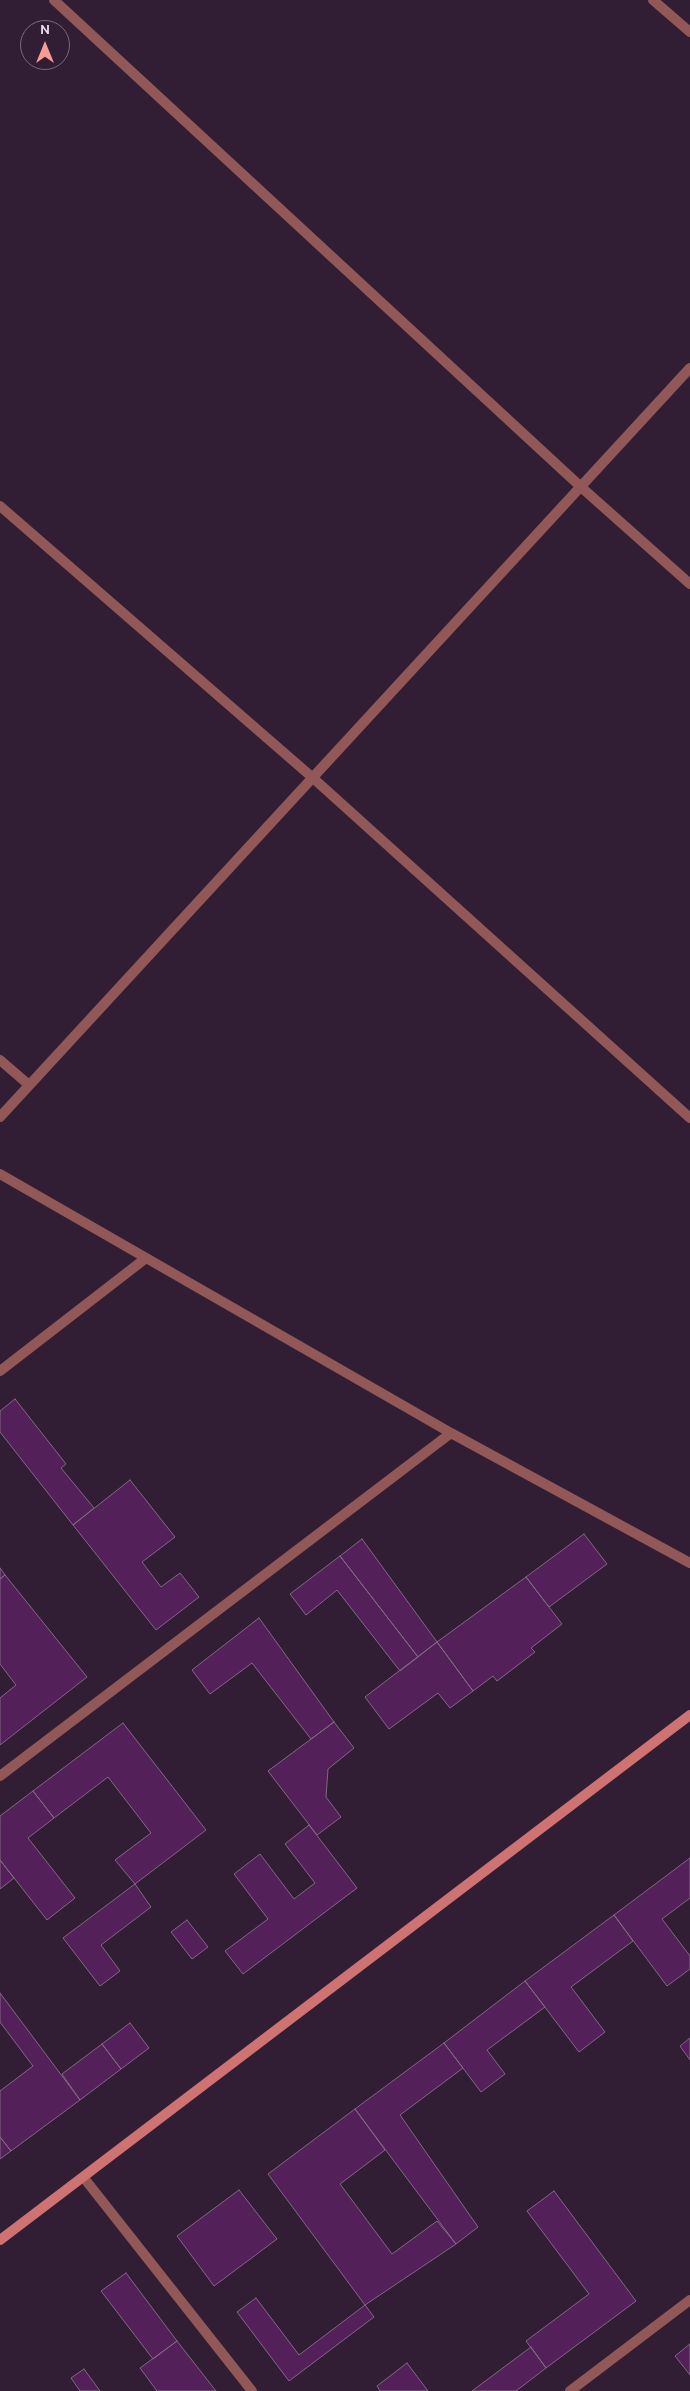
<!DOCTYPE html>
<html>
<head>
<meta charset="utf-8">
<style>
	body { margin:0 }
	#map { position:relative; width:690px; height:2391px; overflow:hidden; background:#321e34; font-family:Overpass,sans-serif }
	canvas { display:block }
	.north { position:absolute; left:20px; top:20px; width:50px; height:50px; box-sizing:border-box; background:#321e34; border:1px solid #7b697c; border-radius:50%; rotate:0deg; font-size:14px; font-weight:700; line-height:20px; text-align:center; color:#e8dae9 }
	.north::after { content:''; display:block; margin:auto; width:18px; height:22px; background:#f59c93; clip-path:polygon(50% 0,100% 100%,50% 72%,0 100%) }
</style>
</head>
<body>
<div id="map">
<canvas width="690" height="2391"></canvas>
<div class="north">N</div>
</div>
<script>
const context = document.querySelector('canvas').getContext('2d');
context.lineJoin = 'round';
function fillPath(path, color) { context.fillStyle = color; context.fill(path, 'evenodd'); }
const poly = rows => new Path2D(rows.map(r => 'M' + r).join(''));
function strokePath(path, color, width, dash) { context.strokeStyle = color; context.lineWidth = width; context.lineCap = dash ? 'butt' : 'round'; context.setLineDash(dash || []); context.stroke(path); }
const building = poly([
	[15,1399,66,1464,61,1468,94,1508,73,1525,0,1432,0,1411,15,1399],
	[130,1480,175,1537,142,1562,161,1587,180,1573,199,1597,156,1630,73,1525,130,1480],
	[584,1534,607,1564,549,1607,526,1577,584,1534],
	[362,1539,437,1642,418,1657,340,1556,362,1539],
	[340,1556,418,1657,400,1671,337,1590,306,1615,290,1594,340,1556],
	[0,1568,5,1575,0,1579,0,1568],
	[5,1575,87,1677,0,1745,0,1698,16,1685,0,1664,0,1579,5,1575],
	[526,1577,562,1624,531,1648,535,1652,497,1681,493,1676,473,1691,437,1642,526,1577],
	[259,1618,334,1722,311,1739,252,1663,210,1694,192,1670,259,1618],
	[437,1642,473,1691,450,1708,438,1693,389,1729,365,1697,437,1642],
	[334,1722,354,1748,328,1769,326,1797,341,1817,317,1835,268,1771,334,1722],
	[123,1723,206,1830,135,1884,115,1860,151,1833,108,1777,54,1818,33,1791,123,1723],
	[33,1791,54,1818,28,1838,75,1898,47,1920,0,1860,0,1816,33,1791],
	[309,1825,357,1888,243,1974,225,1951,268,1919,234,1874,260,1854,294,1899,315,1883,285,1844,309,1825],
	[690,1858,690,1898,662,1919,690,1956,690,1969,667,1986,614,1915,690,1858],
	[0,1860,14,1878,0,1889,0,1860],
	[135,1884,151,1907,101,1945,120,1971,100,1986,63,1938,135,1884],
	[614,1915,633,1941,571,1987,605,2032,579,2052,525,1981,614,1915],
	[187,1920,208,1947,192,1959,171,1932,187,1920],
	[525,1981,545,2007,487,2050,505,2074,481,2092,444,2043,525,1981],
	[0,1993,80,2100,11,2151,0,2137,0,2091,33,2066,0,2022,0,1993],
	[130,2023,149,2048,121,2069,102,2044,130,2023],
	[690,2038,690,2060,680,2046,690,2038],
	[444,2043,463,2068,400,2115,478,2227,456,2244,355,2109,444,2043],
	[102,2044,121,2069,80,2100,62,2074,102,2044],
	[355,2109,385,2150,340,2184,392,2254,437,2221,456,2244,365,2305,268,2174,355,2109],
	[0,2137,11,2151,0,2159,0,2137],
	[239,2190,277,2239,214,2286,177,2236,239,2190],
	[554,2191,636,2301,546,2368,526,2341,589,2294,527,2211,554,2191],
	[126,2273,177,2341,153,2359,101,2291,126,2273],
	[256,2298,299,2355,365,2305,374,2317,289,2381,237,2312,256,2298],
	[177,2341,216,2391,157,2391,140,2368,177,2341],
	[690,2344,690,2375,675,2356,690,2344],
	[531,2347,546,2368,516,2391,472,2391,531,2347],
	[407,2363,428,2391,380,2391,377,2386,407,2363],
	[84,2369,100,2391,80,2391,71,2378,84,2369]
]);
const street = poly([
	[54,0,581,487,690,584],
	[653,0,690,32],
	[0,506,313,778,690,1118],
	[0,1060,29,1085],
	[0,1117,690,368],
	[0,1174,451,1433,690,1563],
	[0,1371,146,1258],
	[0,1776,451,1433],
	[84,2178,252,2391],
	[570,2391,690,2300]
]);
const secondary = poly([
	[0,2240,690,1715]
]);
fillPath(building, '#542059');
strokePath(building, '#806982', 1);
strokePath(street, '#925857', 10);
strokePath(secondary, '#ce7272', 10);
</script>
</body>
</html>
